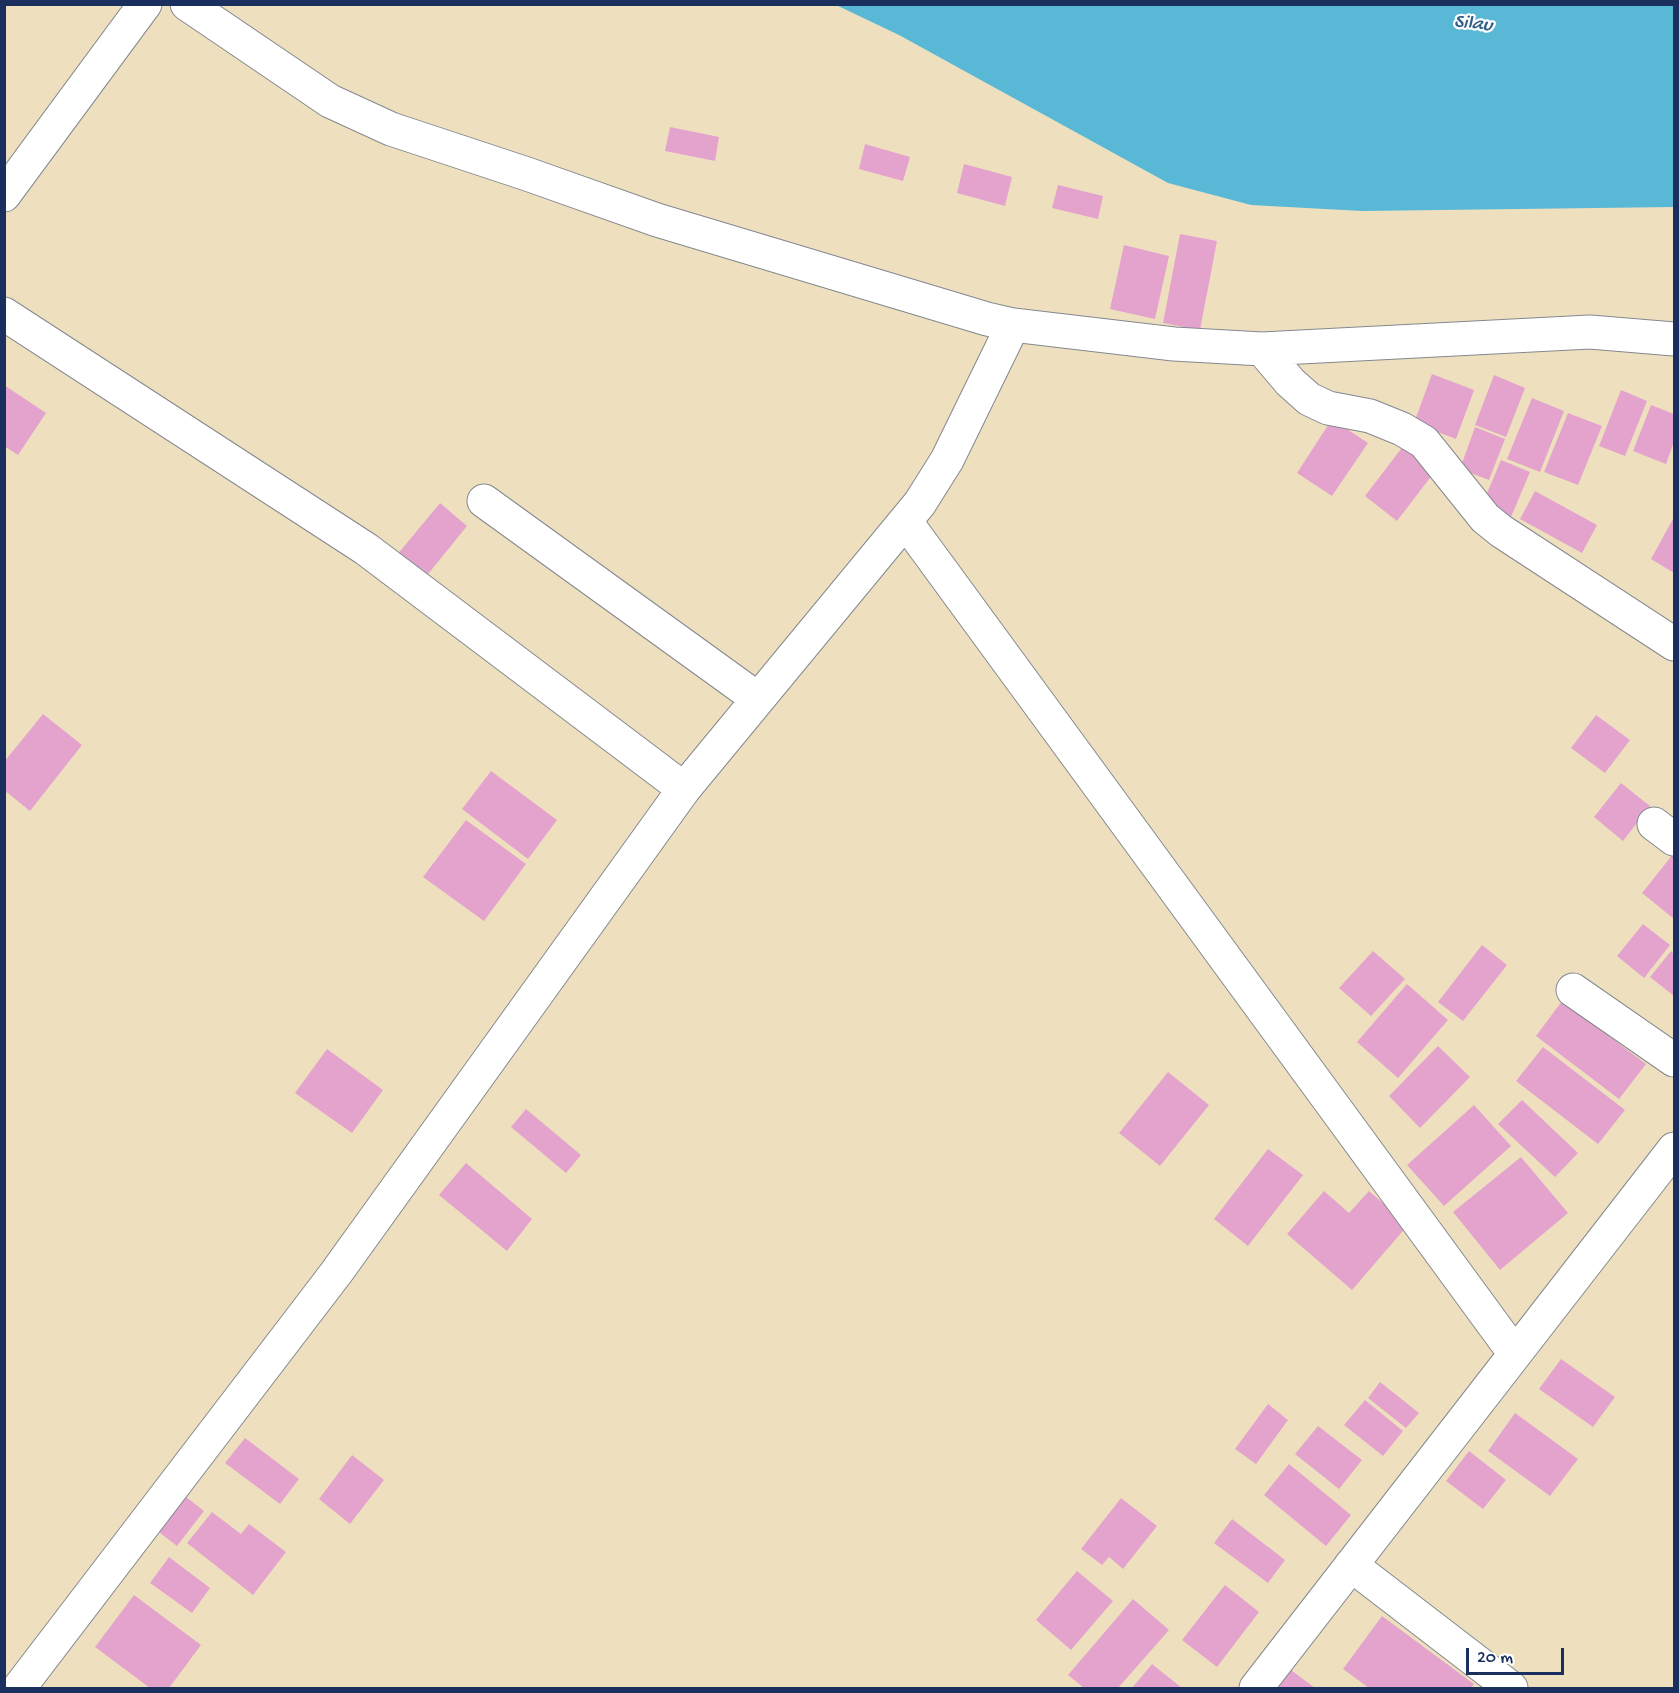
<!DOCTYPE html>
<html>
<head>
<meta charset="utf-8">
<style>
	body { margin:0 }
	#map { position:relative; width:1679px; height:1693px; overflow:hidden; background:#eee0bf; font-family:"Gochi Hand",sans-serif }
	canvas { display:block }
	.frame { position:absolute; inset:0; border:6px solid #1b2f5e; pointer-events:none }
	.scale { position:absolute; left:1466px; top:1648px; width:98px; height:27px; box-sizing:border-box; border:3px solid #1b2f5e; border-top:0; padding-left:8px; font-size:18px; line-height:21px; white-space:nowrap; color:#1b2f5e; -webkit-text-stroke:4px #fff; paint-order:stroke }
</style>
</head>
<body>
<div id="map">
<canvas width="1679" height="1693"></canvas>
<div class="frame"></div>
<div class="scale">20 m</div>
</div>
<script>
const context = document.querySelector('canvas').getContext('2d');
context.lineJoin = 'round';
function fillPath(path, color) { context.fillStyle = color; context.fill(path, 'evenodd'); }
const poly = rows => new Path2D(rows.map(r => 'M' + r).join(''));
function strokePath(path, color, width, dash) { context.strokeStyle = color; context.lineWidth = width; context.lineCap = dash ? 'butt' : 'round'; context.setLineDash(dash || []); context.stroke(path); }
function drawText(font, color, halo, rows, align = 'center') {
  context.font = font + ' "Gochi Hand",sans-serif'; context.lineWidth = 4.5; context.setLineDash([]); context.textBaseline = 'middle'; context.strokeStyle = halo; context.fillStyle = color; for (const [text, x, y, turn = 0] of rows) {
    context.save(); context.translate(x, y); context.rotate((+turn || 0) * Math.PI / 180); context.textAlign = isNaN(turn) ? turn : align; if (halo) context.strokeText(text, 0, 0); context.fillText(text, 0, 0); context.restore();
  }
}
const water = poly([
	[836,5,1674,5,1674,207,1362,211,1251,205,1168,183,899,35]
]);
const building = poly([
	[670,127,719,137,715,161,665,151],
	[865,144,910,157,903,181,859,169],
	[964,164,1012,177,1005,206,957,193],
	[1058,185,1103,196,1098,219,1052,208],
	[1180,234,1217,241,1200,330,1163,323],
	[1124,245,1169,256,1155,319,1110,309],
	[1432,374,1474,390,1456,439,1414,423],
	[1494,375,1525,388,1506,437,1475,425],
	[4,385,46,413,18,455,4,446],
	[1621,390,1647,401,1625,456,1599,446],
	[1532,398,1564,411,1540,472,1507,459],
	[1651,405,1674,414,1674,442,1666,464,1633,451],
	[1568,413,1602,426,1578,485,1544,472],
	[1332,419,1368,443,1332,496,1297,473],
	[1475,427,1505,439,1489,480,1460,469],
	[1404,445,1436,470,1397,521,1365,496],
	[1501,460,1530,472,1511,517,1482,505],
	[1535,491,1597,525,1582,553,1520,519],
	[440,503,467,526,420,584,392,561],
	[1674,517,1674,573,1651,559],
	[43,714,82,745,30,811,4,790,4,762],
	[1596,715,1630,740,1605,773,1571,748],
	[491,771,557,820,528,859,462,809],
	[1621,783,1650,806,1623,841,1594,817],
	[466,820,526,864,484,921,423,877],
	[1674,853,1674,919,1642,893],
	[1643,924,1670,945,1644,978,1617,956],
	[1482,945,1507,965,1463,1021,1438,1002],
	[1373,951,1405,979,1371,1016,1339,988],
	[1671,951,1674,954,1674,996,1650,977],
	[1407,984,1448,1020,1398,1078,1357,1042],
	[1562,1001,1646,1064,1619,1099,1536,1036],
	[1438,1046,1470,1077,1420,1128,1389,1096],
	[1543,1047,1625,1110,1598,1144,1516,1081],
	[327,1049,383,1090,352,1133,295,1093],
	[1168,1072,1209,1105,1160,1166,1119,1133],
	[1522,1100,1578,1153,1555,1177,1498,1124],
	[1474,1105,1511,1146,1444,1206,1407,1165],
	[526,1109,581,1155,566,1173,511,1127],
	[1268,1149,1303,1175,1248,1246,1214,1219],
	[1521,1157,1568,1213,1500,1270,1453,1212],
	[466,1163,532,1219,507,1251,439,1195],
	[1324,1191,1349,1213,1369,1191,1408,1225,1352,1290,1287,1234],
	[1561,1359,1615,1397,1593,1427,1539,1389],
	[1380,1382,1419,1413,1406,1428,1368,1398],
	[1365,1400,1403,1431,1383,1456,1344,1425],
	[1268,1404,1288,1420,1256,1464,1235,1449],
	[1515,1413,1578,1459,1550,1496,1488,1451],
	[1318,1426,1362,1460,1339,1489,1295,1454],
	[245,1438,299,1479,280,1504,225,1463],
	[1469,1451,1506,1480,1483,1509,1446,1481],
	[352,1455,384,1480,350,1524,319,1499],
	[1289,1464,1351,1515,1326,1546,1264,1495],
	[181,1493,204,1511,177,1546,155,1529],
	[1121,1498,1157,1526,1123,1569,1109,1557,1102,1565,1081,1549],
	[212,1512,241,1534,249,1524,286,1552,253,1595,187,1543],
	[1232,1519,1285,1560,1268,1583,1214,1543],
	[169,1557,210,1588,192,1613,150,1583],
	[1077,1571,1113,1601,1071,1650,1036,1620],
	[1225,1585,1259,1612,1217,1667,1182,1640],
	[134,1595,201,1645,169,1688,150,1688,95,1647],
	[1133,1599,1169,1630,1118,1688,1084,1688,1068,1675],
	[1382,1616,1474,1684,1471,1688,1369,1688,1343,1669],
	[1152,1664,1182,1688,1132,1688],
	[1291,1670,1315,1688,1280,1688,1279,1687]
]);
const minor = poly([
	[187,4,330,101,391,129,527,174,657,220,987,319,1013,325,1174,344,1262,349,1590,332,1674,339],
	[4,195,145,4],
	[4,314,366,549,684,789],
	[1262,349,1290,382,1309,399,1328,408,1370,416,1402,429,1424,442,1485,518,1501,531,1674,644],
	[484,501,758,699],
	[906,522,1515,1354],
	[1654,824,1674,839],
	[1573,990,1674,1060],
	[1351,1565,1511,1688],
	[19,1688,336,1273,684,789,920,503,947,460,1013,325],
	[1256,1688,1674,1149]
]);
const waterNames = [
	["Silau",1473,25,6]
];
fillPath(water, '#58b8d6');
fillPath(building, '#e4a3cd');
strokePath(minor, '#84888e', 35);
strokePath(minor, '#fff', 33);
drawText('italic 20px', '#305f88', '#fff', waterNames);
</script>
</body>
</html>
